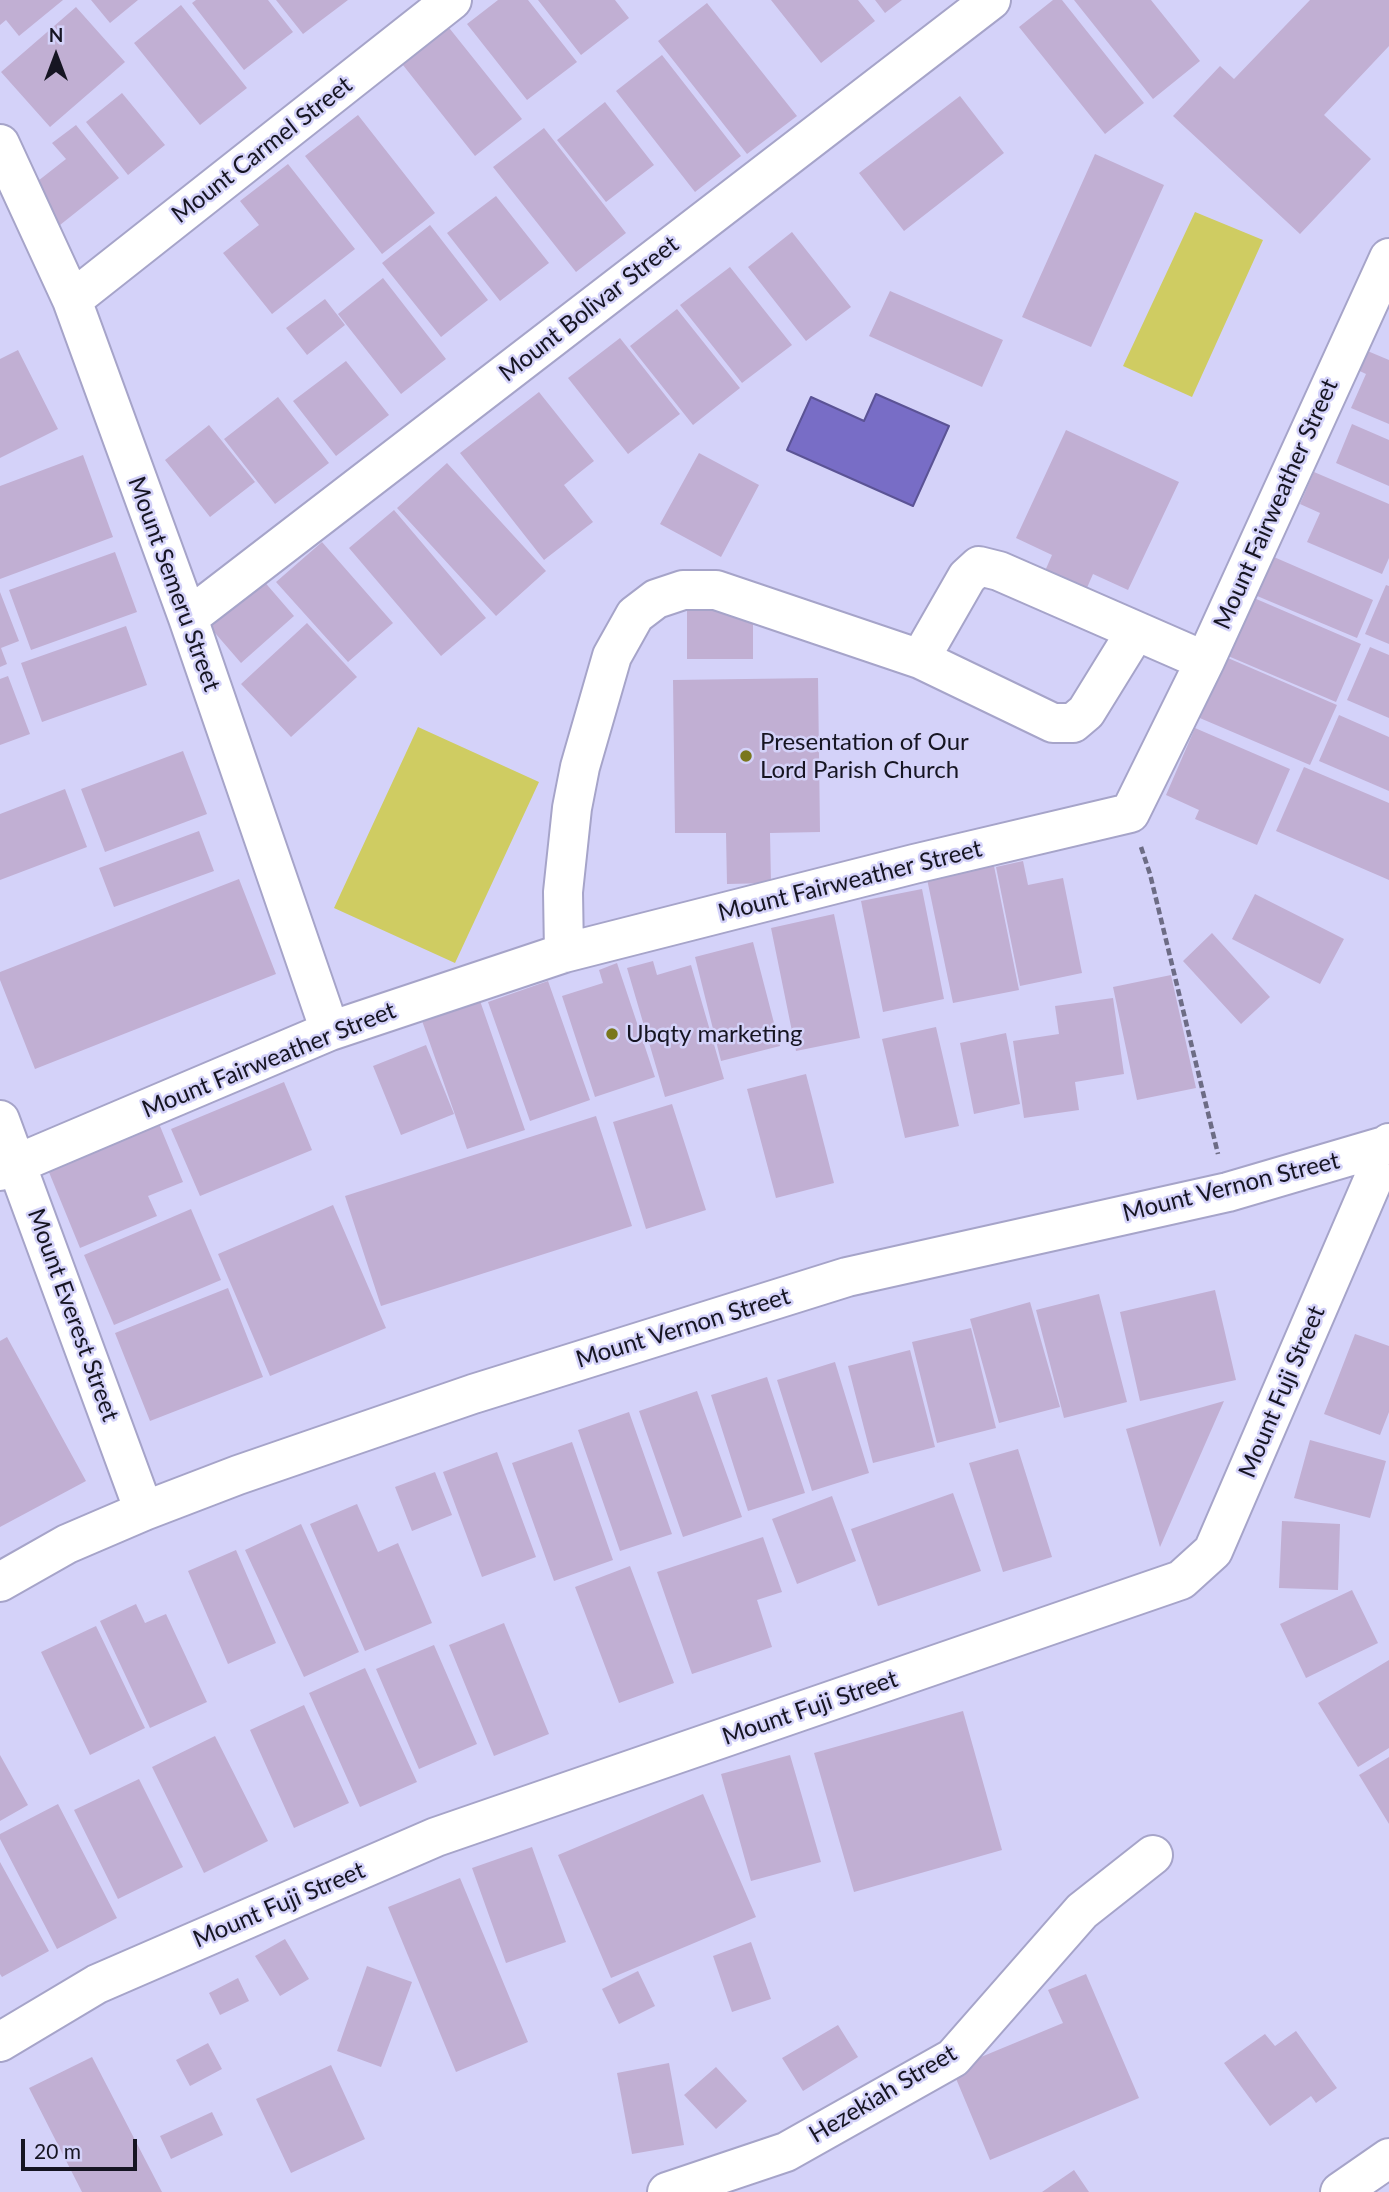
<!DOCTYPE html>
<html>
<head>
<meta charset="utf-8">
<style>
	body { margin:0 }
	#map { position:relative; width:1389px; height:2192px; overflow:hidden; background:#d4d2f9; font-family:Lato,sans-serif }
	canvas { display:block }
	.north { position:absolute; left:21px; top:21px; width:70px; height:70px; -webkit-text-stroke:5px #d4d2f9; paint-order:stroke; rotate:0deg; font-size:19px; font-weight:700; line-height:28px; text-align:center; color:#161522 }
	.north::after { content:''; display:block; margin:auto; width:24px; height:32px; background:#161522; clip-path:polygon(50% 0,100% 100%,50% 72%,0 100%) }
	.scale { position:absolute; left:21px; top:2139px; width:116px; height:32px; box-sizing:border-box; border:4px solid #161522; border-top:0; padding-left:9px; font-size:21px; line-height:24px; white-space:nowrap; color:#161522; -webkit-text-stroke:5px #d4d2f9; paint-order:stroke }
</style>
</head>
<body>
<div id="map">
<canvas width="1389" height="2192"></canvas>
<div class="north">N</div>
<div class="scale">20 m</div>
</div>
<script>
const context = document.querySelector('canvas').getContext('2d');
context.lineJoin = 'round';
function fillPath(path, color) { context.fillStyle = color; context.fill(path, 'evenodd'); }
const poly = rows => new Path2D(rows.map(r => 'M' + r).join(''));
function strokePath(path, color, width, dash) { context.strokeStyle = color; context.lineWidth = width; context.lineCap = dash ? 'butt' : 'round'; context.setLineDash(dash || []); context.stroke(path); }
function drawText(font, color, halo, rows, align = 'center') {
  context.font = font + ' Lato,sans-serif'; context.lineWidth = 5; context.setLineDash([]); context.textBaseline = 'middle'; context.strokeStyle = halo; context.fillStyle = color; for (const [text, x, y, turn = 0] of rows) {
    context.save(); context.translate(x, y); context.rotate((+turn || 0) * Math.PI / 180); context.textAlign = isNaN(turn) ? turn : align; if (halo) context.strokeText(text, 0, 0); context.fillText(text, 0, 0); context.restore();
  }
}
const green = poly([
	[1195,212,1263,240,1192,397,1123,366],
	[418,727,539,782,455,963,334,908]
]);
const water = poly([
	[876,394,949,426,913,506,787,450,811,397,864,421,876,394]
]);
const building = poly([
	[0,0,63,0,19,36,6,20,0,25],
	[91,0,138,0,110,23],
	[196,0,268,0,293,32,244,70,192,3],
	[276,0,348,0,303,34],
	[498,0,528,0,577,62,527,100,467,24],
	[538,0,615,0,629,18,581,55],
	[771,0,858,0,875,21,821,63],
	[875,0,902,0,885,13],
	[1053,0,1062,0,1144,103,1105,134,1019,27],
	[1074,0,1151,0,1200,61,1153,99],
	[1310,0,1389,0,1389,46,1324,115,1371,159,1300,234,1173,116,1220,66,1234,79],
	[707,3,797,116,747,154,658,41],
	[181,5,247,88,200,125,134,43],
	[76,7,125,62,50,127,1,72],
	[446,24,522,119,475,156,399,60],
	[662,55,741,156,695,192,616,91],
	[122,93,165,145,128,175,86,122],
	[960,96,1004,153,904,231,859,173],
	[605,102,654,165,606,202,557,140],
	[358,115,435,213,382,254,305,156],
	[76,125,119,178,60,225,29,188,66,159,52,143],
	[544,128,626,233,576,272,493,167],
	[1095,154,1164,185,1091,347,1022,317],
	[288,164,355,249,272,314,223,253,259,225,240,201],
	[496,196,549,263,500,301,447,233],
	[430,225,488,300,441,337,382,263],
	[792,232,851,307,806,341,748,267],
	[730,267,792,345,742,383,680,305],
	[383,278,446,359,401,394,338,314],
	[890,291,1003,340,982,387,869,336],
	[325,299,345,325,307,355,286,328],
	[677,309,740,388,693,425,630,346],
	[620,338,680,414,628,454,568,378],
	[1358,347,1389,360,1389,424,1351,408,1366,374,1349,366],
	[18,350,58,429,0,458,0,359],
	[346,361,389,415,336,456,293,401],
	[539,392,594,461,564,485,593,522,544,560,460,453],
	[278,397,329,463,275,504,224,439],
	[1352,424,1389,440,1389,486,1336,463],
	[209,425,255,482,210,517,165,460],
	[1066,430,1179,482,1128,590,1093,574,1086,590,1045,571,1052,555,1016,538],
	[699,453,759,485,721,557,660,524],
	[83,455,113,537,0,579,0,486],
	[447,463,546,571,496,616,397,508],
	[1314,472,1389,504,1389,558,1382,574,1307,542,1320,513,1300,504],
	[394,510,486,618,441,656,349,548],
	[322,542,393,623,348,662,276,582],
	[115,552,137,612,31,650,9,590],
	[1267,554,1373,600,1357,638,1250,593],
	[262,579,294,616,241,663,209,626],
	[1386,585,1389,586,1389,644,1365,634],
	[0,592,19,641,1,648,7,664,0,667],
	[1247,595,1361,644,1336,702,1221,653],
	[687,610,753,610,753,659,687,659],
	[307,623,357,677,291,737,241,684],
	[126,626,147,685,42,722,21,663],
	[1370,647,1389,655,1389,718,1347,700],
	[1214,652,1337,705,1310,765,1188,713],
	[8,676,30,734,0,745,0,679],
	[818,678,820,832,770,833,771,883,727,884,726,833,675,833,673,680],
	[1339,715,1389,737,1389,791,1319,761],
	[1195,728,1290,769,1257,845,1195,819,1199,810,1166,795],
	[183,751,207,814,105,852,81,789],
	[1304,767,1389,803,1389,880,1276,831],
	[65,789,87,847,0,880,0,814],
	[199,831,214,871,114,907,99,868],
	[1023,861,1028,885,1063,878,1082,973,1020,986,996,867],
	[994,866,1019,990,953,1003,927,879],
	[239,879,276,974,35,1069,0,980,0,972],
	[922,889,944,999,883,1012,861,901],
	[1255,894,1344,939,1320,984,1232,939],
	[834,914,860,1038,796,1051,771,928],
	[1212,933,1270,997,1241,1024,1183,961],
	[753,942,780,1046,721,1061,695,957],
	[653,961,657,975,691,965,724,1079,665,1097,627,968],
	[617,963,655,1077,595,1097,562,996,603,983,599,970],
	[1171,975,1196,1088,1137,1100,1113,987],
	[548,981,590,1100,530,1121,488,1002],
	[478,995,525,1130,467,1149,420,1015],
	[1113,998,1124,1074,1075,1082,1079,1110,1024,1118,1013,1041,1059,1034,1055,1006],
	[936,1027,959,1126,905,1138,882,1039],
	[1006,1033,1020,1104,974,1114,960,1043],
	[426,1045,454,1114,401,1135,373,1066],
	[806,1074,834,1183,776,1198,747,1089],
	[284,1082,312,1150,200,1196,171,1129],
	[672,1104,706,1210,646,1229,613,1122],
	[155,1114,183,1182,148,1196,157,1216,80,1248,44,1160],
	[596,1116,632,1226,381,1306,345,1196],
	[333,1205,386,1328,270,1376,218,1254],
	[191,1209,221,1280,114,1325,84,1255],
	[228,1288,263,1377,150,1421,115,1333],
	[1215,1290,1236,1380,1140,1401,1120,1312],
	[1099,1294,1127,1402,1064,1418,1036,1310],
	[1030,1302,1060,1407,999,1423,970,1319],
	[971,1328,996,1428,937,1443,912,1342],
	[1355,1334,1389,1346,1389,1412,1380,1435,1324,1414],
	[7,1337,86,1481,0,1527,0,1341],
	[910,1350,935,1447,873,1463,848,1366],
	[835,1362,869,1473,812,1491,777,1380],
	[767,1377,805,1493,748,1511,711,1395],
	[697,1391,742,1517,683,1537,639,1411],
	[1224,1401,1160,1547,1126,1429],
	[629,1412,672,1534,620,1551,578,1430],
	[1310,1440,1386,1461,1370,1518,1294,1498],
	[572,1442,613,1560,554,1581,512,1463],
	[1018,1449,1052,1557,1003,1572,969,1463],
	[497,1452,536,1557,482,1577,443,1472],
	[435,1472,452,1515,412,1531,395,1487],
	[953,1493,981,1571,878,1606,851,1529],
	[832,1496,856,1561,797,1584,772,1519],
	[357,1504,378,1552,398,1543,432,1623,365,1651,310,1524],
	[1282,1521,1340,1524,1338,1590,1279,1588],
	[301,1524,359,1652,304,1677,245,1550],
	[763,1537,782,1592,757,1600,772,1647,692,1674,657,1572],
	[236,1550,276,1643,228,1664,188,1571],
	[630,1566,674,1683,619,1703,575,1587],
	[1352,1590,1378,1643,1306,1678,1280,1624],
	[136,1604,145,1623,166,1614,207,1702,150,1728,100,1621],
	[504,1623,549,1734,494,1756,449,1645],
	[96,1626,145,1728,90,1755,41,1652],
	[434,1645,477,1744,419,1769,376,1669],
	[1389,1660,1389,1748,1358,1767,1318,1703],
	[365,1668,417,1782,360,1807,309,1693],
	[304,1705,349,1803,294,1828,250,1730],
	[963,1711,1002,1850,854,1892,814,1753],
	[215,1736,268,1841,204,1873,152,1767],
	[0,1755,28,1805,0,1821],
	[790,1755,821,1862,751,1881,721,1774],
	[1389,1757,1389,1824,1359,1775],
	[139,1779,183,1867,118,1899,74,1810],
	[703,1794,756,1917,611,1978,558,1855],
	[58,1804,117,1918,57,1949,0,1839,0,1834],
	[532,1847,566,1942,506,1963,472,1868],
	[0,1862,49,1951,2,1977,0,1974],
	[460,1878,528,2042,456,2072,388,1907],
	[285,1939,309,1979,280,1996,255,1956],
	[751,1942,771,1999,732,2012,713,1956],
	[367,1966,412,1982,381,2067,337,2051],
	[638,1971,655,2006,619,2024,602,1989],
	[1086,1974,1139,2098,990,2160,952,2069,1063,2023,1048,1990],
	[238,1978,249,2001,220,2015,209,1993],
	[838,2025,858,2057,803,2091,782,2058],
	[1296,2031,1337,2088,1316,2103,1311,2096,1270,2126,1224,2063,1265,2034,1275,2046],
	[208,2043,222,2069,190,2086,176,2060],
	[92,2057,162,2192,82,2192,29,2088],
	[669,2063,684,2145,632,2154,617,2073],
	[331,2065,365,2139,291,2173,256,2099],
	[716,2067,747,2101,716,2129,684,2095],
	[212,2112,223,2135,171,2159,160,2136],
	[1074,2170,1089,2192,1042,2192]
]);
const path = poly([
	[1141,847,1150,874,1218,1154]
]);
const minor = poly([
	[0,144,72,300,188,618,330,1031],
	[72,300,452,0],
	[188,618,991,0],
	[1136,631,1086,712,1073,723,1053,723,920,659,967,577,979,566,999,571,1205,661],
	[564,953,563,892,572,808,580,767,612,656,635,615,656,599,683,590,716,590,920,659],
	[0,1120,144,1511],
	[0,1171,330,1031,564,953,914,864,1130,813,1205,661,1389,258],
	[0,1582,67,1544,144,1511,238,1475,473,1394,566,1365,847,1277,1228,1192,1388,1145],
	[0,2042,97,1984,436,1837,1181,1580,1213,1551,1389,1143],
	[667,2192,786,2152,953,2058,1082,1911,1153,1855],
	[1340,2192,1389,2158]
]);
const markers = [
	[746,756,7,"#7a771c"],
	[612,1034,7,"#7a771c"]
];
const streetNames = [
	["Mount Carmel Street",262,150,-38],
	["Mount Bolivar Street",589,309,-38],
	["Mount Fairweather Street",1276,504,-66],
	["Mount Semeru Street",174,584,70],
	["Mount Fairweather Street",850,881,-14],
	["Mount Fairweather Street",269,1060,-22],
	["Mount Vernon Street",1231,1187,-14],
	["Mount Everest Street",73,1315,70],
	["Mount Vernon Street",683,1328,-17],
	["Mount Fuji Street",1282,1392,-67],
	["Mount Fuji Street",810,1708,-19],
	["Mount Fuji Street",279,1905,-23],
	["Hezekiah Street",883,2094,-31]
];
const poiNames = [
	["Presentation of Our",760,742],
	["Lord Parish Church",760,770],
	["Ubqty marketing",626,1034]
];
fillPath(green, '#cfcc62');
fillPath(water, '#786dc6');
strokePath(water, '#5b5395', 2);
fillPath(building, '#c1afd3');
strokePath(minor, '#a6a4c9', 42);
strokePath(path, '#6d6c85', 4.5, [7, 3.5]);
strokePath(minor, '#fff', 38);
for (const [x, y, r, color] of markers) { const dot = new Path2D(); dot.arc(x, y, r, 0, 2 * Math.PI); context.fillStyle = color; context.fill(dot); strokePath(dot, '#d4d2f9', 2.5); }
drawText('24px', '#161522', '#d4d2f9', streetNames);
drawText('24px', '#161522', '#d4d2f9', poiNames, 'left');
</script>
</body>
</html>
